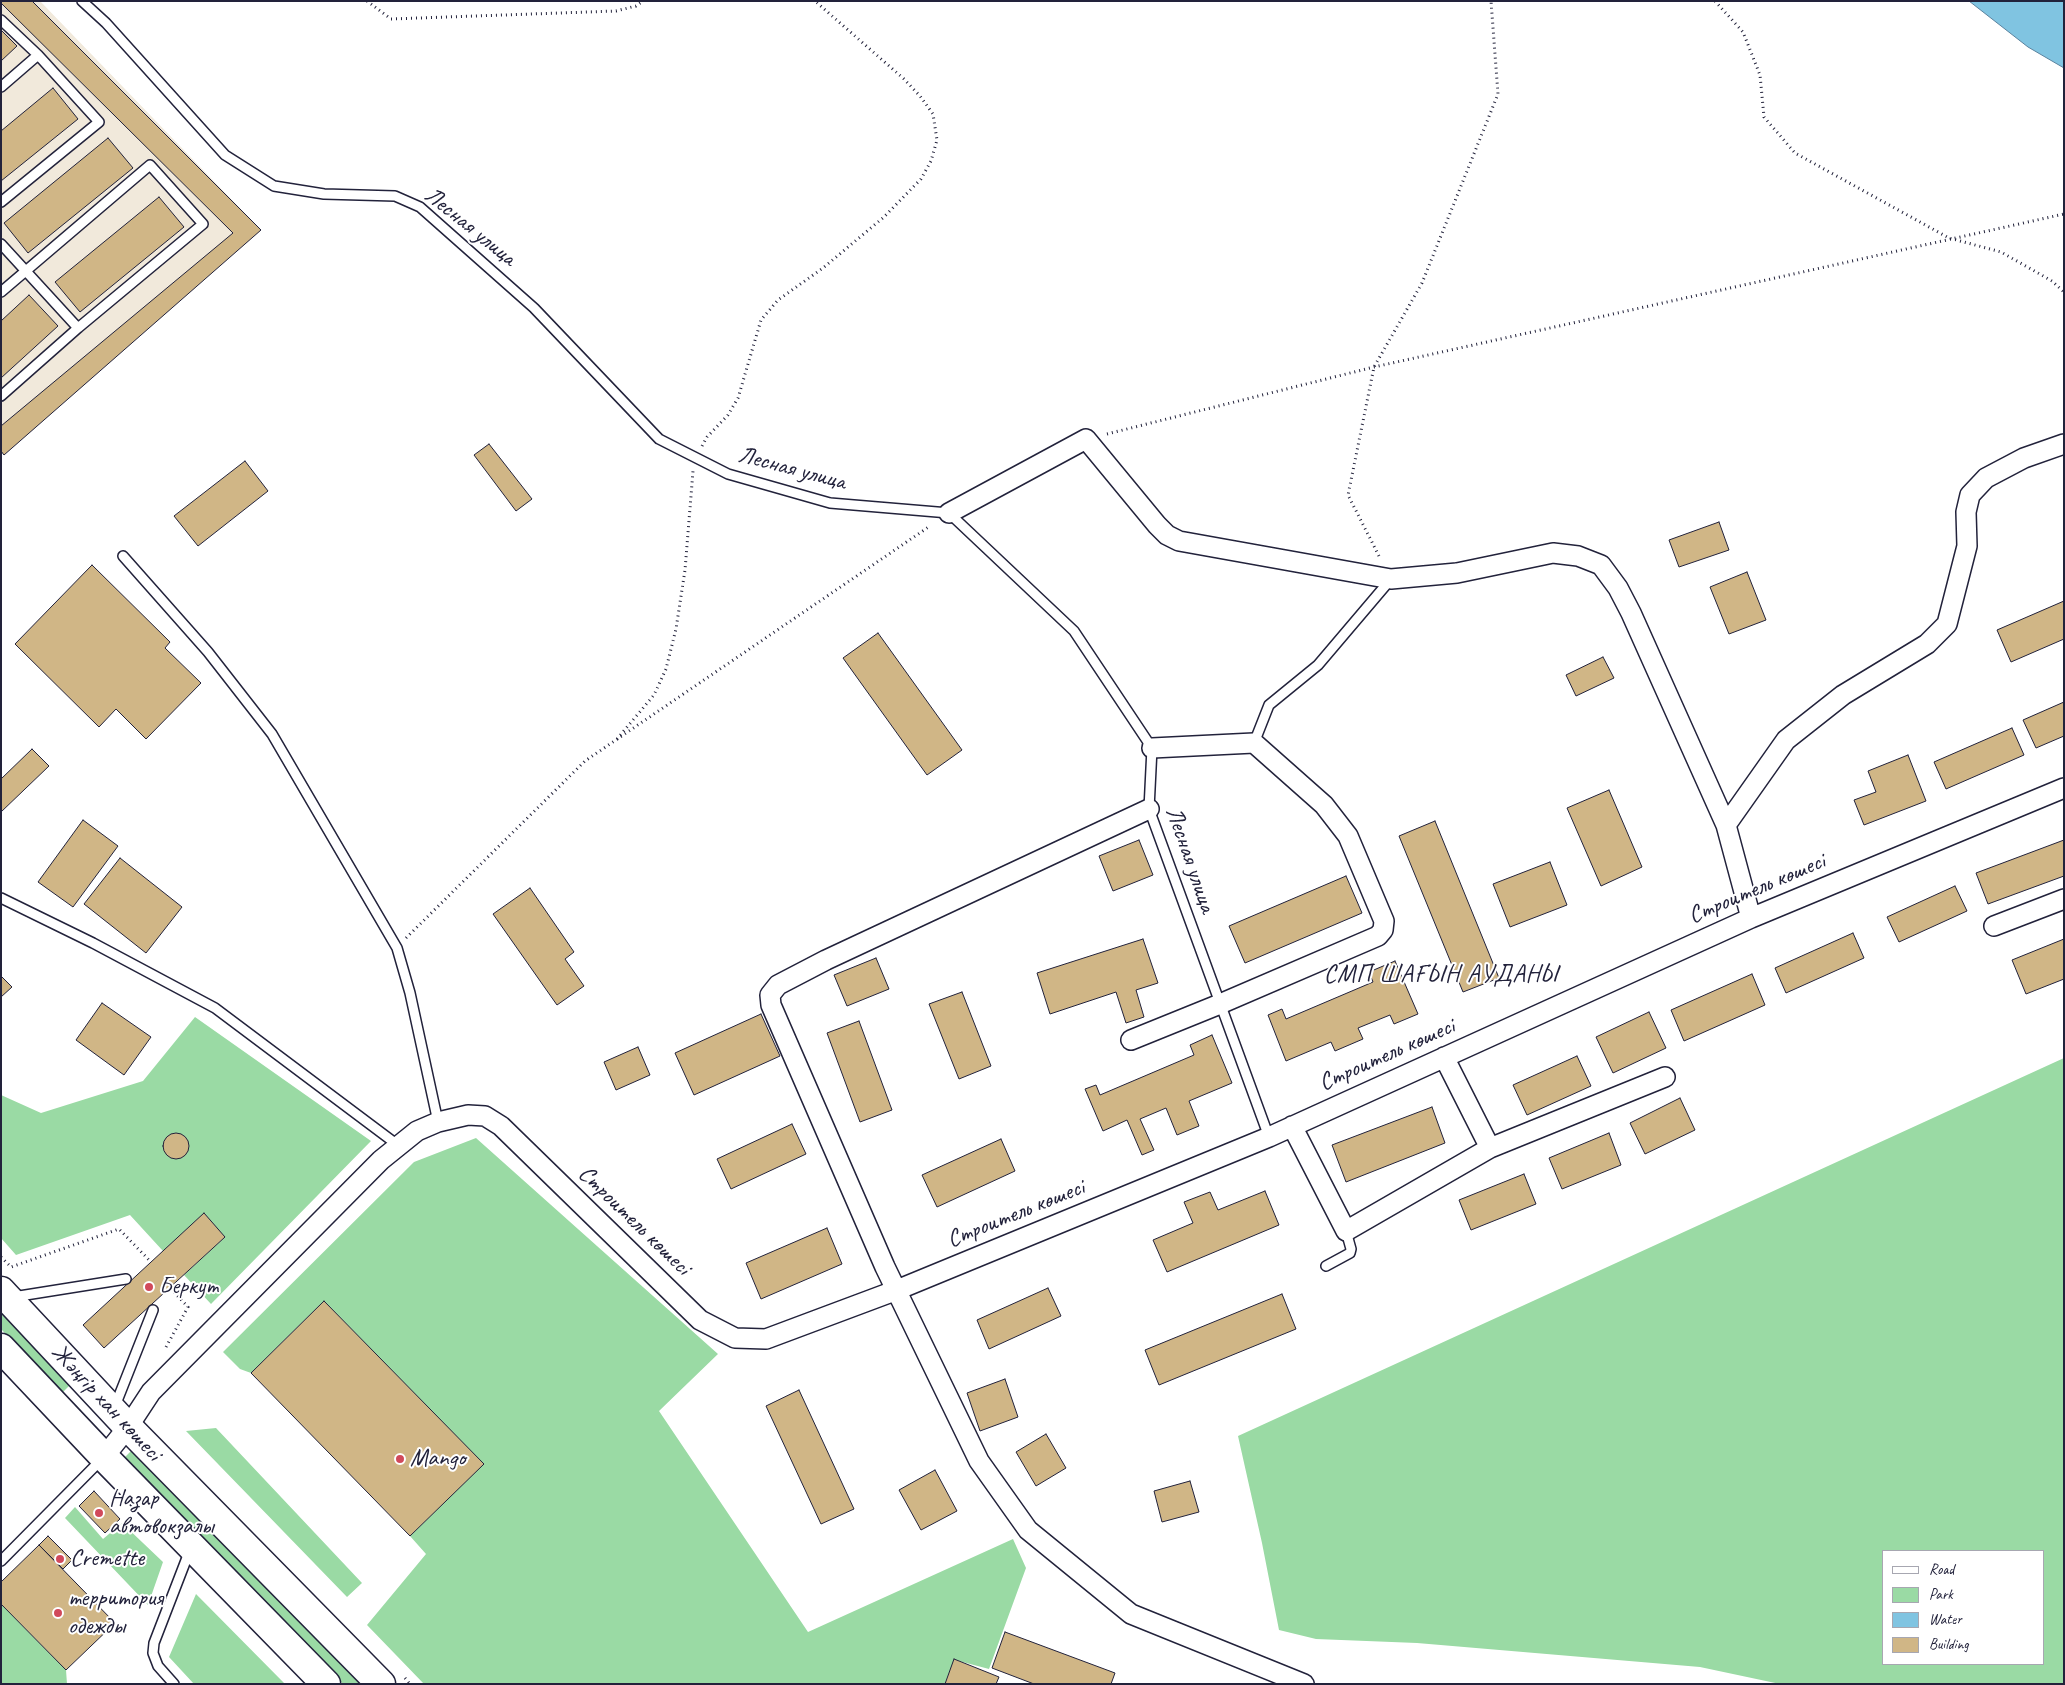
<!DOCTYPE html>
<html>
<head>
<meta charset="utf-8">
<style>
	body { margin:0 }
	#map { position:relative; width:2065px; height:1685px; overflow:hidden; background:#fff; font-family:Caveat,sans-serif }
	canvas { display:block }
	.frame { position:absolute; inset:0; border:2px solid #22223b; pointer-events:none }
	.legend { position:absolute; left:1882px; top:1550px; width:162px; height:115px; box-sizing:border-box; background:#fff; border:1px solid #a7a7b1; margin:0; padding:6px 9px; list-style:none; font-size:15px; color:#22223b }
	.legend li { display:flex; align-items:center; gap:10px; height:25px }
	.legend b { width:25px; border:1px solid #a7a7b1 }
</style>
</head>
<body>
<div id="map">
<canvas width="2065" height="1685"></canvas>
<div class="frame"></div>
<ul class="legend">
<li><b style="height:6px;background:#fff"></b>Road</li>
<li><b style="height:14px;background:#9adaa4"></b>Park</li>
<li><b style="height:14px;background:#80c4e1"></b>Water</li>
<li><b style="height:14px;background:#d0b686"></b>Building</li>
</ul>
</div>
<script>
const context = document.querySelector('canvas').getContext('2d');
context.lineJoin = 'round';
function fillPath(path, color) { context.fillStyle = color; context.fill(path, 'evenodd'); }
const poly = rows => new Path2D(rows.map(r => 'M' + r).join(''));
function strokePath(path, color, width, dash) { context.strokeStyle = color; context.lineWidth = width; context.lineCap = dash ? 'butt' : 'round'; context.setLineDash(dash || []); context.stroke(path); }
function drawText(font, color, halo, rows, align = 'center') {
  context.font = font + ' Caveat,sans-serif'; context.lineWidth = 4; context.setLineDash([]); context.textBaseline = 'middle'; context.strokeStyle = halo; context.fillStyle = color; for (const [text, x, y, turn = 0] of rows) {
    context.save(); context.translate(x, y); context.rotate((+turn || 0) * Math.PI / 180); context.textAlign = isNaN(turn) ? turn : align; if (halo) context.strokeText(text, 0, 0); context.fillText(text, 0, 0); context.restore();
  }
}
const built = poly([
	[1,1,40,1,261,230,1,447]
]);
const green = poly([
	[195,1017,371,1141,211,1304,184,1275,225,1237,204,1214,163,1251,130,1215,16,1255,1,1238,1,1095,41,1113,143,1081],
	[2064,1058,2064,1684,1780,1684,1700,1667,1417,1643,1316,1639,1279,1630,1262,1543,1238,1436],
	[2044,1551,2044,1664,1884,1664,1884,1551],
	[476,1138,718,1354,659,1411,808,1632,1013,1539,1026,1568,989,1669,955,1660,945,1684,424,1684,367,1625,426,1554,410,1536,483,1464,324,1301,251,1373,240,1369,223,1352,414,1162],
	[1,1313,70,1385,62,1393,1,1329],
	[216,1428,362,1583,347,1597,186,1431],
	[132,1450,360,1684,343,1684,123,1459],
	[75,1507,103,1539,122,1523,163,1562,148,1605,65,1518],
	[196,1594,285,1684,194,1684,169,1657],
	[1,1604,66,1670,67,1684,1,1684]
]);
const water = poly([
	[1969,1,2064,1,2064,68,2028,47,1969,1]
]);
const building = poly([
	[1,1,32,1,261,230,4,455,1,451,1,426,233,233,1,3,1,1],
	[1,30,17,46,1,61,1,30],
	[53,88,78,119,1,181,1,131,53,88],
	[108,138,133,168,28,253,4,223,108,138],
	[159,197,184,227,80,312,55,282,159,197],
	[29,295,58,326,1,378,1,321,29,295],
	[489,444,532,499,516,511,474,455,489,444],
	[245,461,268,491,198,546,174,516,245,461],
	[1719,522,1729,550,1679,567,1669,540,1719,522],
	[92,565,170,642,165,648,201,683,146,739,116,709,99,727,15,644,92,565],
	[1747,572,1766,620,1729,634,1710,587,1747,572],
	[2064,601,2064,639,2011,662,1997,630,2064,601],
	[878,633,962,750,927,775,843,658,878,633],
	[1603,657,1614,678,1576,696,1566,675,1603,657],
	[2064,702,2064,736,2036,748,2023,720,2064,702],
	[2012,728,2024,755,1946,789,1934,762,2012,728],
	[32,749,49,766,1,812,1,779,32,749],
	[1908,755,1926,801,1864,825,1854,800,1876,792,1868,771,1908,755],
	[1609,790,1642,867,1601,886,1567,808,1609,790],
	[83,820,118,846,73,907,38,882,83,820],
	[1435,821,1499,978,1463,992,1399,836,1435,821],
	[1139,840,1153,875,1113,891,1099,856,1139,840],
	[2064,840,2064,876,1988,904,1976,873,2064,840],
	[120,858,182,907,146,953,84,904,120,858],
	[1550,862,1567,905,1510,927,1493,884,1550,862],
	[1346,876,1362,913,1245,963,1229,926,1346,876],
	[1955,886,1967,911,1899,942,1887,917,1955,886],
	[530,888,574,952,565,959,584,986,557,1005,493,914,530,888],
	[1853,933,1864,958,1786,993,1775,968,1853,933],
	[1143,939,1158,983,1136,990,1144,1017,1126,1023,1116,992,1050,1014,1037,973,1143,939],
	[2064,939,2064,979,2026,994,2012,960,2064,939],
	[876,958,889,989,847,1006,834,975,876,958],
	[1395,961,1418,1014,1394,1024,1390,1015,1358,1028,1363,1039,1335,1051,1331,1042,1286,1061,1268,1015,1282,1009,1286,1019,1373,982,1369,972,1395,961],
	[1752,974,1765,1005,1684,1041,1671,1010,1752,974],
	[1,976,12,987,1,997,1,976],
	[962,992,991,1066,959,1079,929,1004,962,992],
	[102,1003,151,1037,124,1075,76,1040,102,1003],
	[1649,1012,1666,1048,1613,1073,1596,1037,1649,1012],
	[761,1014,780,1056,694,1095,675,1053,761,1014],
	[859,1021,892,1110,860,1122,827,1033,859,1021],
	[1212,1035,1232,1083,1189,1101,1199,1126,1177,1135,1166,1108,1140,1119,1154,1150,1142,1155,1127,1120,1103,1131,1085,1089,1096,1085,1100,1095,1194,1055,1190,1045,1212,1035],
	[638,1047,650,1075,616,1090,604,1062,638,1047],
	[1577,1056,1591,1086,1527,1115,1513,1085,1577,1056],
	[1680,1098,1695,1130,1645,1154,1630,1123,1680,1098],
	[1432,1107,1445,1143,1346,1182,1332,1145,1432,1107],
	[792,1124,806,1154,731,1189,717,1159,792,1124],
	[1609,1133,1621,1165,1562,1189,1549,1158,1609,1133],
	'163 1146a13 13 0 1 1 26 0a13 13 0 1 1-26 0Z',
	[1001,1139,1015,1171,937,1207,922,1175,1001,1139],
	[1524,1174,1536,1204,1471,1230,1459,1200,1524,1174],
	[1265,1191,1279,1225,1167,1272,1153,1240,1193,1223,1184,1202,1210,1192,1218,1210,1265,1191],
	[204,1213,225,1237,104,1348,83,1325,204,1213],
	[827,1228,842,1264,761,1299,746,1263,827,1228],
	[1048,1288,1061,1316,989,1349,977,1320,1048,1288],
	[1282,1294,1296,1329,1159,1385,1145,1350,1282,1294],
	[324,1301,484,1464,410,1536,251,1373,324,1301],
	[1005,1379,1018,1417,980,1431,967,1393,1005,1379],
	[799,1390,854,1509,821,1524,766,1406,799,1390],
	[1046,1434,1066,1468,1036,1486,1016,1452,1046,1434],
	[935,1470,957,1511,921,1530,899,1490,935,1470],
	[1190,1481,1199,1512,1162,1522,1154,1491,1190,1481],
	[94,1491,120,1519,105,1533,79,1506,94,1491],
	[48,1536,72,1560,63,1569,39,1545,48,1536],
	[39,1545,115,1623,66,1670,1,1604,1,1582,39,1545],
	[1005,1632,1115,1673,1111,1684,1034,1684,992,1668,1005,1632],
	[954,1659,999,1677,996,1684,945,1684,954,1659]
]);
const path = poly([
	[367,1,391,19,616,11,636,6,643,1],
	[1715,1,1743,32,1760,75,1764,117,1795,153,1949,238,2001,252,2052,281,2064,292],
	[1107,434,1374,367,2064,214],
	[702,446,707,437,728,415,738,398,761,320,778,300,823,268,884,217,921,179,931,161,937,140,933,114,920,96,904,79,815,1],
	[1379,556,1348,495,1374,367,1422,283,1498,94,1491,1],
	[617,739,654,695,666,669,676,629,685,570,693,471],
	[406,938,585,761,930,526],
	[1,1257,11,1267,119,1229,151,1262],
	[166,1347,188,1307,170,1288],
	[405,1678,410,1684]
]);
const lane = poly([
	[82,1,106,23,225,155,274,186,324,194,395,196,420,207,534,308,659,439,728,474,830,503,949,513,1074,631,1152,748,1149,809,1269,1137],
	[1,20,38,55,99,122,1,202],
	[1,87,38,55],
	[1,244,78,328],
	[1,292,150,165,203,224,78,328,1,396],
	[123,556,208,652,272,734,397,948,410,993,438,1122],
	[1254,743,1269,705,1318,665,1391,579],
	[1,898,93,943,215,1008,399,1146],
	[1326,1266,1350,1253,1351,1249,1346,1231],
	[13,1297,126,1279],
	[115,1406,153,1310],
	[1,1561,101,1460],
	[174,1684,158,1666,153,1653,154,1643,188,1555,186,1550]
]);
const street = poly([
	[949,513,1086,439,1157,525,1167,535,1179,541,1391,579,1457,573,1553,553,1578,556,1601,565,1618,588,1631,613,1726,825,1751,918],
	[1149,809,826,960,778,985,770,995,771,1005,885,1267,979,1461,1028,1530,1131,1614,1304,1684],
	[1726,825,1786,740,1843,695,1927,644,1947,624,1967,546,1966,512,1970,495,1986,478,2024,458,2064,444],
	[1994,926,2064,899],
	[1131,1040,1220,1004,1378,936,1383,930,1384,921,1348,836,1324,805,1254,743,1152,748],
	[1444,1057,1490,1148],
	[1292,1126,1346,1231,1490,1148,1665,1077],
	[104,1457,128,1427,151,1392,381,1160,417,1131,438,1122,468,1115,485,1116,501,1126,700,1320,735,1338,766,1339,897,1290,1269,1137,1751,918,2064,788]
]);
const primary = poly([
	[1,1291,128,1427,381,1684],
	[1,1348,104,1457,326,1684]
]);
const markers = [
	[149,1287,5,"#d1495b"],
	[400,1459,5,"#d1495b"],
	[99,1513,5,"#d1495b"],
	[60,1559,5,"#d1495b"],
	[58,1613,5,"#d1495b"]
];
const streetNames = [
	["Лесная улица",470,227,39],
	["Лесная улица",792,469,15],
	["Лесная улица",1190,860,71],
	["Строитель көшесі",1757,889,-23],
	["Строитель көшесі",1387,1055,-24],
	["Строитель көшесі",1016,1214,-22],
	["Строитель көшесі",634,1221,44],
	["Жәңгір хан көшесі",106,1403,47]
];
const poiNames = [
	["Беркут",159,1287],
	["Mango",410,1459],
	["Назар",109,1499],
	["автовокзалы",109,1527],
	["Cremette",70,1559],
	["территория",68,1599],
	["одежды",68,1627]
];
const neighbourhoodNames = [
	["СМП ШАҒЫН АУДАНЫ",1441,975]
];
fillPath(built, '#f1e9db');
fillPath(green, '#9adaa4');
fillPath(water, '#80c4e1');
strokePath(water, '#5a839f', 1);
fillPath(building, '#d0b686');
strokePath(building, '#22223b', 1);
strokePath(lane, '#22223b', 12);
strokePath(street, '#22223b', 22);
strokePath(primary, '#22223b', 31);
strokePath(path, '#22223b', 3, [1, 4]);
strokePath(lane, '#fff', 9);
strokePath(street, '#fff', 19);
strokePath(primary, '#fff', 28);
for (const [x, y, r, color] of markers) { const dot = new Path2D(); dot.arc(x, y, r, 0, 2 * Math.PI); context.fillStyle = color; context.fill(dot); strokePath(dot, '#fff', 2); }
drawText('24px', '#22223b', '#fff', streetNames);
drawText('24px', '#22223b', '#fff', poiNames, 'left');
context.letterSpacing = '1px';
drawText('25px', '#22223b', '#fff', neighbourhoodNames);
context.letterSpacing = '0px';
</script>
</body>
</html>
